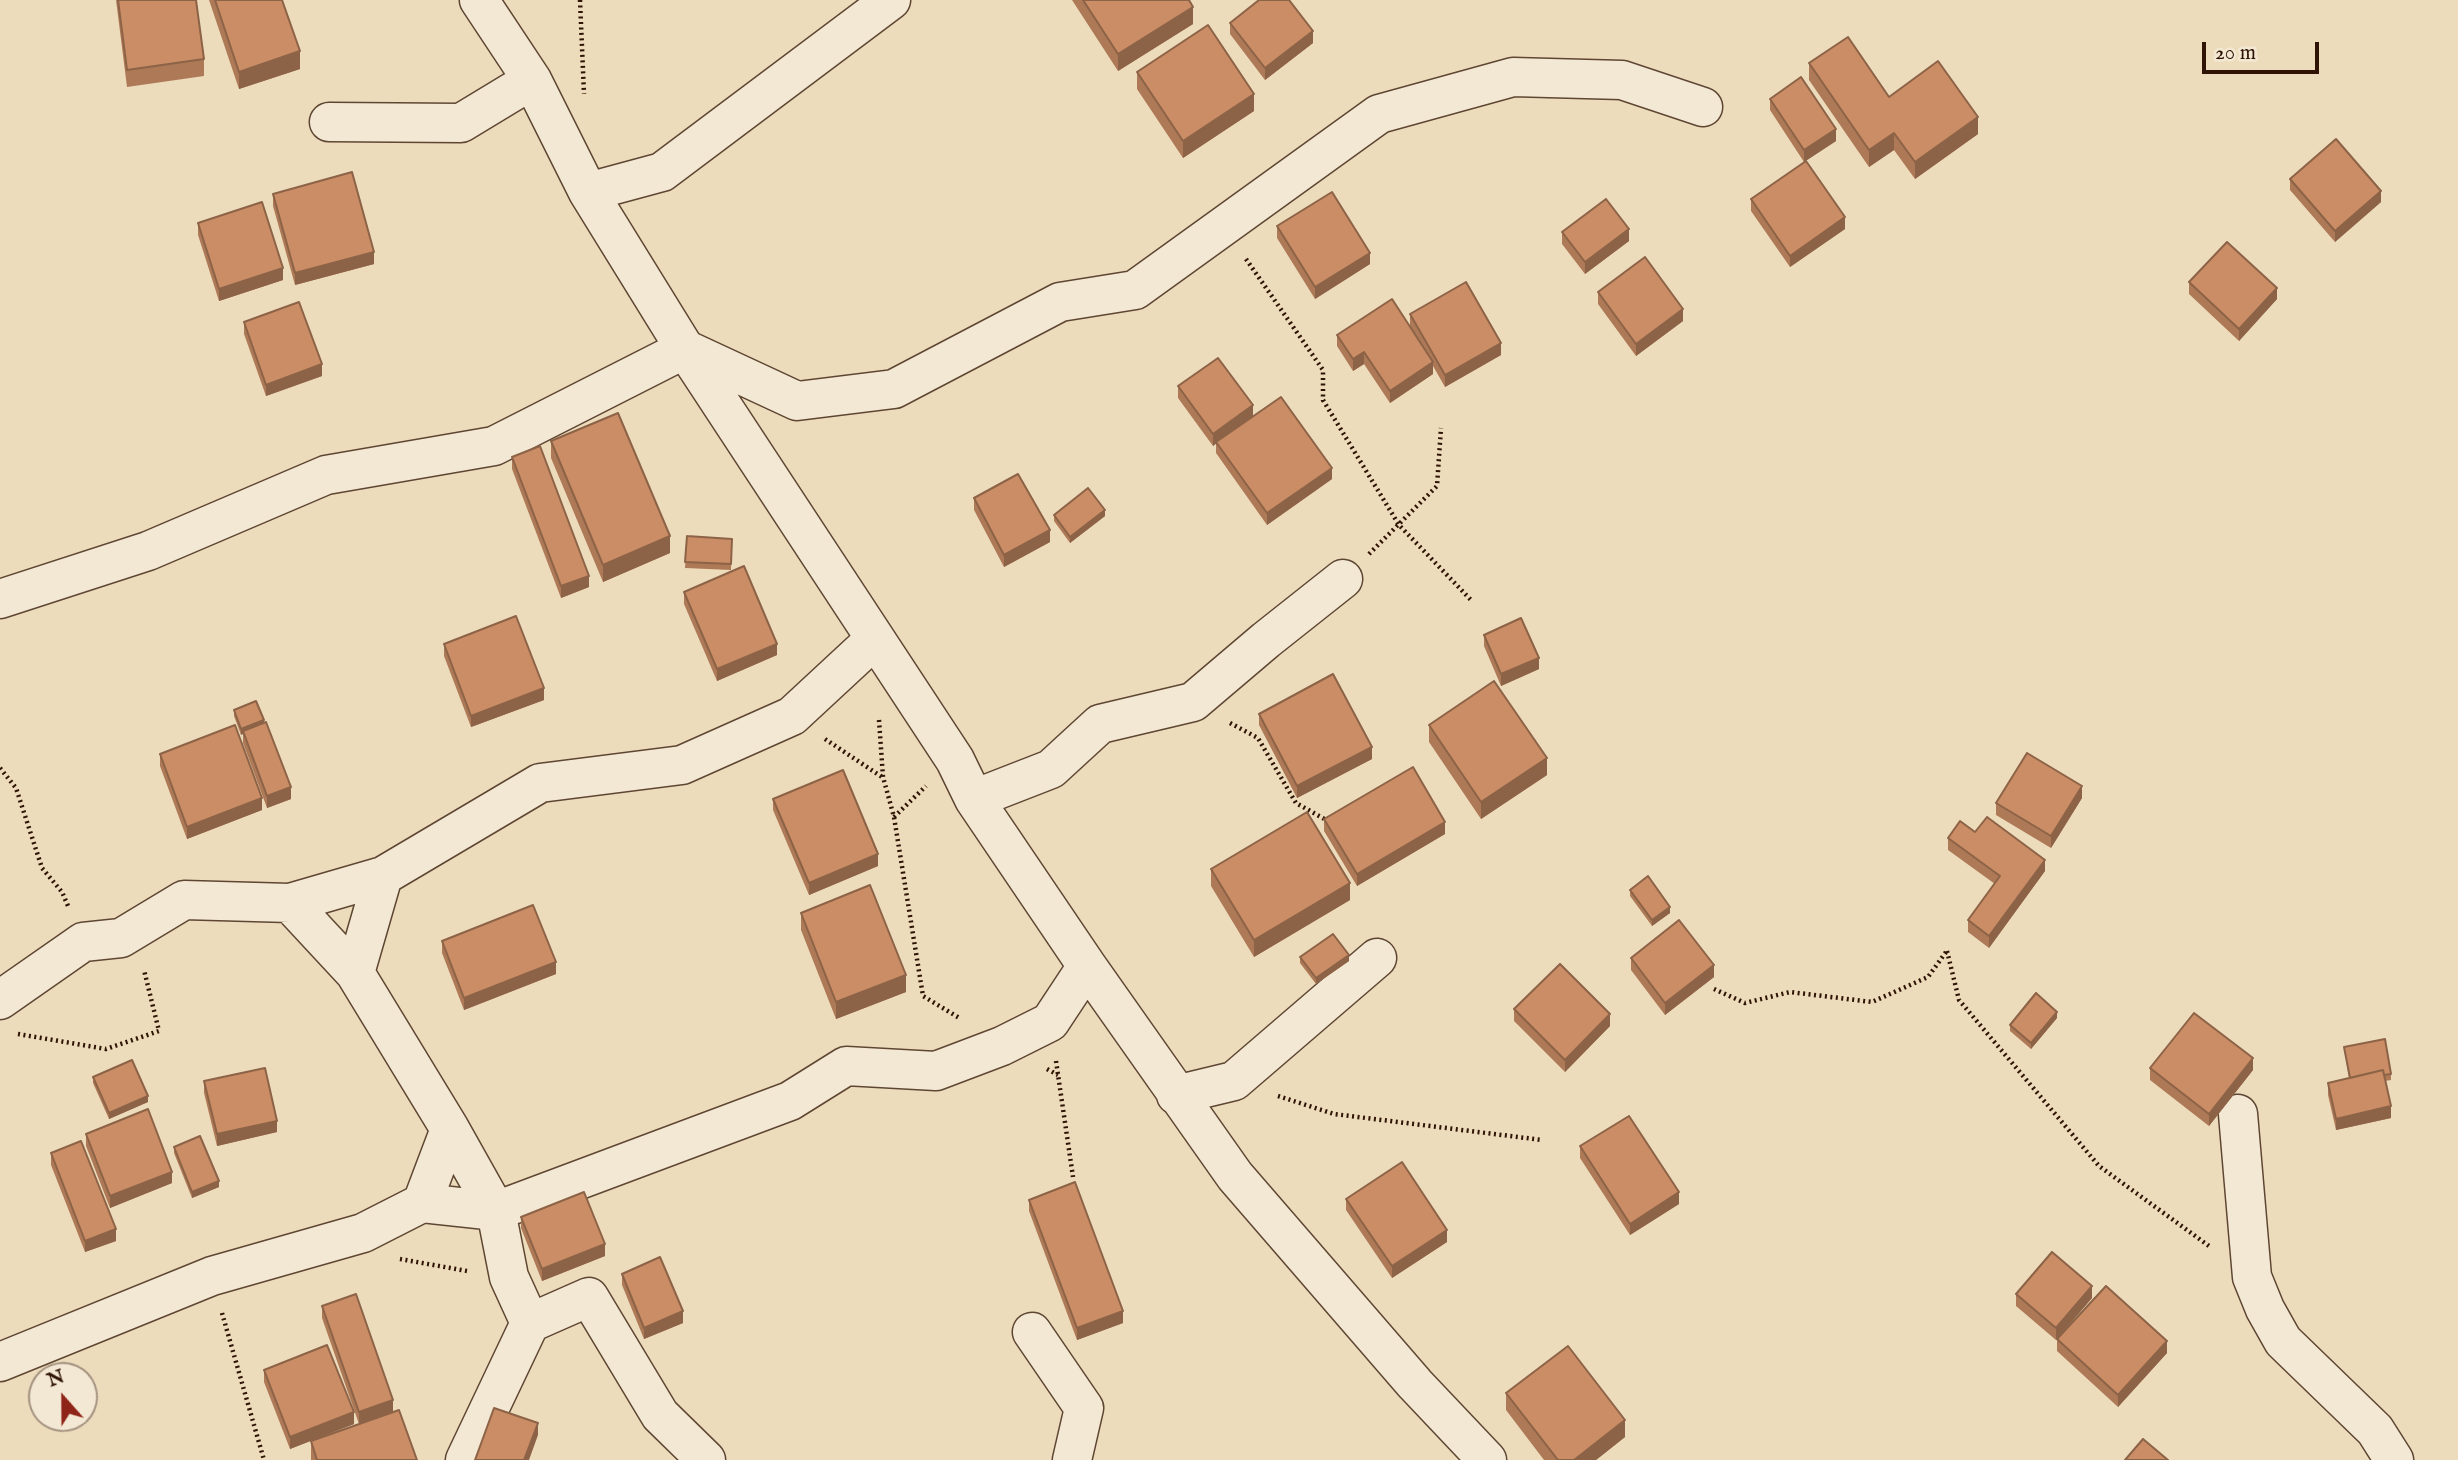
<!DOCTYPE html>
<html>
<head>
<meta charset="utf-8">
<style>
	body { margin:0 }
	#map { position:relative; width:2458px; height:1460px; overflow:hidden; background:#eddcbc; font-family:"IM FELL English",serif }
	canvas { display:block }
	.north { position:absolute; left:28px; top:1362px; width:70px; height:70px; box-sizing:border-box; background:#f3e8d3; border:2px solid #a59381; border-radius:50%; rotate:339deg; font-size:19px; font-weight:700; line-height:28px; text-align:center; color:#2f1405 }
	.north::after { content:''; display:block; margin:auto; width:24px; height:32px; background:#8f2418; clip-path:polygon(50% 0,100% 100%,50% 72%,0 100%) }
	.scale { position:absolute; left:2202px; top:42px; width:117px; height:32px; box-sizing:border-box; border:4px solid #2f1405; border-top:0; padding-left:9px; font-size:21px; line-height:24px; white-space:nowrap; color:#2f1405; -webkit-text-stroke:5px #f3e8d3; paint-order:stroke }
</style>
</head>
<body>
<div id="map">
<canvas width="2458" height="1460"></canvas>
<div class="north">N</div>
<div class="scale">20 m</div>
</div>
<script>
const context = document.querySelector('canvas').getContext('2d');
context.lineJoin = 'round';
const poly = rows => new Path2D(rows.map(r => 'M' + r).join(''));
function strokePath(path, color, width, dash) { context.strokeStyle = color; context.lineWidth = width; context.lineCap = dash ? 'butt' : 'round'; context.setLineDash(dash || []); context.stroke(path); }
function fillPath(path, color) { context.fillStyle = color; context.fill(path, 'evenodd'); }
const path = poly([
	[580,0,584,94],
	[1246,259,1323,370,1323,400,1399,525,1471,600],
	[1369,554,1437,486,1441,428],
	[879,720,883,777,894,817,923,996,961,1019],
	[1230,723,1258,738,1296,803,1328,821],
	[825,739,882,777],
	[0,768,16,788,42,868,62,892,68,906],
	[894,817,926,786],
	[1947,951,1959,1000,2099,1166,2209,1246],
	[1714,989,1745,1003,1790,992,1872,1002,1928,977,1946,952],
	[18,1034,106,1049,159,1031,144,970],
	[1056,1061,1073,1177],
	[1047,1069,1058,1075],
	[1278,1096,1334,1114,1542,1140],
	[400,1259,467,1271],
	[222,1313,264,1460]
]);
const minor = poly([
	[479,0,532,80,588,192,685,349,955,760,974,799,1087,966,1235,1176,1415,1384,1487,1460],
	[329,122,461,123,532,80],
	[588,192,662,172,891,0],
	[0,599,148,551,326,475,494,446,685,349,797,401,894,389,1060,302,1135,290,1379,114,1513,77,1622,80,1703,107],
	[974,799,1051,769,1100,724,1193,702,1266,640,1343,579],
	[290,903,355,973,450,1129,422,1203],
	[355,973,383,876],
	[0,1000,83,942,121,938,184,900,290,903,383,876,540,783,682,765,792,716,875,639],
	[1176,1095,1234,1081,1377,958],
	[2238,1114,2252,1277,2265,1309,2283,1341,2375,1430,2394,1460],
	[450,1129,496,1211,509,1277,530,1323,465,1460],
	[530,1323,589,1297,660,1415,706,1460],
	[1032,1332,1084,1408,1072,1460],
	[0,1362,212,1276,363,1233,422,1203,496,1211,790,1101,846,1066,936,1071,1002,1046,1050,1022,1087,966]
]);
const wall = poly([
	[116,0,196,0,204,59,204,76,127,87],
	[209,0,282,0,300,69,239,89],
	[1072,0,1189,0,1193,24,1118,71],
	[1230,23,1313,43,1265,80,1230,34],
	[1809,63,1889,97,1978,134,1915,179,1894,150,1869,167,1809,80],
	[1137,72,1254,111,1183,158,1137,89],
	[1770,99,1836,141,1804,162,1770,110],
	[2290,179,2381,202,2335,242,2290,190],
	[273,194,374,264,295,285,273,206],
	[1751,199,1845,229,1790,267,1751,211],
	[198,223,283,280,219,301,198,235],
	[1277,226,1370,264,1315,299,1277,238],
	[1562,232,1629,241,1585,274,1562,244],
	[2189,282,2277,299,2239,341,2189,294],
	[1598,292,1683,321,1636,356,1598,304],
	[1410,314,1501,355,1445,387,1433,366,1433,374,1390,403,1364,364,1353,371,1337,346,1337,335,1417,338,1410,326],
	[244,322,322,376,266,396,244,334],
	[1178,386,1253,416,1332,479,1267,525,1216,453,1216,443,1213,446,1178,398],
	[551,441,670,553,603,582,551,458],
	[512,457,589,587,561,598,512,469],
	[974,498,1050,542,1004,567,974,510],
	[1054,515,1105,516,1070,543,1054,521],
	[687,536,732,539,731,570,685,568],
	[684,592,777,655,717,681,684,604],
	[1484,635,1539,669,1501,686,1484,646],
	[444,644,544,700,471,727,444,656],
	[234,710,264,723,291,799,267,808,243,743,243,734,241,735,234,716],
	[1259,714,1372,759,1297,798,1259,725],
	[1429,725,1547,775,1481,819,1429,742],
	[160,754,262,810,187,839,160,766],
	[2082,798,2051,848,1996,815,1996,803],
	[773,799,878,866,809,895,773,810],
	[1324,819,1445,834,1357,886,1324,831],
	[1948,838,2045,871,1989,948,1968,932,1968,920,1995,884,1948,850],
	[1211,869,1350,900,1254,957,1211,886],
	[1630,890,1670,913,1652,926,1630,896],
	[801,913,906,992,836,1019,801,930],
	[442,941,556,974,464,1010,442,953],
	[1300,957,1349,961,1316,984,1300,963],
	[1631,958,1714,977,1665,1015,1631,970],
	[1514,1009,1610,1026,1565,1072,1514,1021],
	[2057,1018,2031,1049,2010,1031,2010,1025],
	[2344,1047,2391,1074,2391,1080,2385,1081,2391,1118,2336,1130,2328,1095,2328,1083,2349,1078],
	[2150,1068,2253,1070,2209,1126,2150,1080],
	[93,1077,148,1102,109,1119,93,1083],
	[204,1081,277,1132,217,1146,204,1093],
	[86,1134,172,1183,110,1208,86,1146],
	[1580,1146,1679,1204,1630,1235,1580,1158],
	[174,1147,219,1187,192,1198,174,1153],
	[51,1153,116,1241,85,1252,51,1165],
	[1346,1199,1447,1242,1392,1278,1346,1210],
	[1029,1200,1123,1323,1077,1340,1029,1211],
	[521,1217,605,1256,542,1281,521,1228],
	[622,1274,683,1323,644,1339,622,1285],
	[2016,1294,2092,1298,2056,1340,2016,1306],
	[322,1306,393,1412,417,1460,311,1460,311,1441,359,1424,322,1318],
	[2057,1339,2167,1353,2118,1407,2057,1351],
	[264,1370,354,1424,290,1449,264,1382],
	[1506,1393,1625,1437,1596,1460,1544,1460,1506,1410]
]);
const shadedWall = poly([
	[1193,7,1193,24,1118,71,1118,54],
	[1313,31,1313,43,1265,80,1265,68],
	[300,51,300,69,239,89,239,72],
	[1254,94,1254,111,1183,158,1183,141],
	[1978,117,1978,134,1915,179,1915,162],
	[1836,129,1836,141,1804,162,1804,150],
	[1894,133,1894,150,1869,167,1869,150],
	[2381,191,2381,202,2335,242,2335,231],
	[1845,217,1845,229,1790,267,1790,256],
	[1629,229,1629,241,1585,274,1585,262],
	[374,252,374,264,295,285,295,273],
	[1370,253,1370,264,1315,299,1315,287],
	[283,268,283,280,219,301,219,289],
	[2277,288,2277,299,2239,341,2239,329],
	[1683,309,1683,321,1636,356,1636,344],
	[1501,343,1501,355,1445,387,1445,375],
	[1364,352,1364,364,1353,371,1353,359],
	[1433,362,1433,374,1390,403,1390,391],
	[322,364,322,376,266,396,266,385],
	[1253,405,1253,417,1213,446,1213,434],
	[1332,468,1332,479,1267,525,1267,513],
	[1105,510,1105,516,1070,543,1070,537],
	[1050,530,1050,542,1004,567,1004,555],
	[670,536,670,553,603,582,603,565],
	[589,576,589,587,561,598,561,586],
	[777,644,777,655,717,681,717,669],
	[1539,658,1539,669,1501,686,1501,674],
	[544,688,544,700,471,727,471,716],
	[264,720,264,726,243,731,243,734,241,735,241,729],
	[1372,747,1372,759,1297,798,1297,786],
	[1547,758,1547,775,1481,819,1481,802],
	[2082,786,2082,798,2051,848,2051,836],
	[291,787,291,799,267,808,267,796],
	[262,798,262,810,187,839,187,827],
	[1445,822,1445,834,1357,886,1357,874],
	[878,854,878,866,809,895,809,883],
	[2045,860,2045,871,1989,948,1989,936],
	[1350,883,1350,900,1254,957,1254,940],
	[1670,907,1670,913,1652,926,1652,920],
	[1349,955,1349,961,1316,984,1316,978],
	[556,962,556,974,464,1010,464,998],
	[1714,965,1714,977,1665,1015,1665,1003],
	[906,975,906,992,836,1019,836,1002],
	[2057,1012,2057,1018,2031,1049,2031,1043],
	[1610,1014,1610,1026,1565,1072,1565,1060],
	[2253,1058,2253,1070,2209,1126,2209,1114],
	[148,1096,148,1102,109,1119,109,1113],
	[2391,1106,2391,1118,2336,1130,2336,1119],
	[277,1121,277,1132,217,1146,217,1134],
	[172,1172,172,1183,110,1208,110,1196],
	[219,1181,219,1187,192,1198,192,1192],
	[1679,1192,1679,1204,1630,1235,1630,1224],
	[116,1229,116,1241,85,1252,85,1241],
	[1447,1230,1447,1242,1392,1278,1392,1266],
	[605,1244,605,1256,542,1281,542,1269],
	[2092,1286,2092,1298,2056,1340,2056,1328],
	[683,1311,683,1323,644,1339,644,1328],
	[1123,1311,1123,1323,1077,1340,1077,1328],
	[2167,1341,2167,1353,2118,1407,2118,1395],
	[393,1400,393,1412,359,1424,359,1412],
	[354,1412,354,1424,290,1449,290,1437],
	[1625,1420,1625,1437,1596,1460,1574,1460],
	[538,1423,538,1435,529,1460,524,1460]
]);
const building = poly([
	[118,0,196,0,204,59,127,70,118,0],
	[215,0,282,0,300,51,239,72,215,0],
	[1083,0,1189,0,1193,7,1118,54,1083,0],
	[1259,0,1289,0,1313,31,1265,68,1230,23,1259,0],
	[1208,25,1254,94,1183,141,1137,72,1208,25],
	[1848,37,1889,97,1938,61,1978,117,1915,162,1894,133,1869,150,1809,63,1848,37],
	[1801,77,1836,129,1804,150,1770,99,1801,77],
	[2336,139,2381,191,2335,231,2290,179,2336,139],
	[1806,161,1845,217,1790,256,1751,199,1806,161],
	[352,172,374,252,295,273,273,194,352,172],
	[1332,192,1370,253,1315,287,1277,226,1332,192],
	[1606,199,1629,229,1585,262,1562,232,1606,199],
	[262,202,283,268,219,289,198,223,262,202],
	[2227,242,2277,288,2239,329,2189,282,2227,242],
	[1645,257,1683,309,1636,344,1598,292,1645,257],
	[1466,282,1501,343,1445,375,1410,314,1466,282],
	[1392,299,1433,362,1390,391,1364,352,1353,359,1337,335,1392,299],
	[299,302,322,364,266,385,244,322,299,302],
	[1218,358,1253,405,1213,434,1178,386,1218,358],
	[1281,397,1332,468,1267,513,1216,442,1281,397],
	[618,413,670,536,603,565,551,441,618,413],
	[540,446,589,576,561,586,512,457,540,446],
	[1018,474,1050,530,1004,555,974,498,1018,474],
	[1088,488,1105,510,1070,537,1054,515,1088,488],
	[687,536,732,539,731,564,685,562,687,536],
	[744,566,777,644,717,669,684,592,744,566],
	[516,616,544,688,471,716,444,644,516,616],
	[1521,618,1539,658,1501,674,1484,635,1521,618],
	[1333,674,1372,747,1297,786,1259,714,1333,674],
	[1494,681,1547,758,1481,802,1429,725,1494,681],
	[256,701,264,720,241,729,234,710,256,701],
	[266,722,291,787,267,796,243,731,266,722],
	[235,725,262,798,187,827,160,754,235,725],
	[2027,753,2082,786,2051,836,1996,803,2027,753],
	[1413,767,1445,822,1357,874,1324,819,1413,767],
	[843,770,878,854,809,883,773,799,843,770],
	[1307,812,1350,883,1254,940,1211,869,1307,812],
	[1987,817,2045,860,1989,936,1968,920,2000,876,1948,838,1960,821,1975,832,1987,817],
	[1648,876,1670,907,1652,920,1630,890,1648,876],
	[870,885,906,975,836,1002,801,913,870,885],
	[533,905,556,962,464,998,442,941,533,905],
	[1679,920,1714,965,1665,1003,1631,958,1679,920],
	[1333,934,1349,955,1316,978,1300,957,1333,934],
	[1560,964,1610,1014,1565,1060,1514,1009,1560,964],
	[2036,993,2057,1012,2031,1043,2010,1025,2036,993],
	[2194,1013,2253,1058,2209,1114,2150,1068,2194,1013],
	[2385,1039,2391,1074,2384,1075,2383,1070,2350,1078,2344,1047,2385,1039],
	[132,1060,148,1096,109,1113,93,1077,132,1060],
	[265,1068,277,1121,217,1134,204,1081,265,1068],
	[2383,1070,2391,1106,2336,1119,2328,1083,2383,1070],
	[148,1109,172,1172,110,1196,86,1134,148,1109],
	[1629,1116,1679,1192,1630,1224,1580,1146,1629,1116],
	[200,1136,219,1181,192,1192,174,1147,200,1136],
	[81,1141,116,1229,85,1241,51,1153,81,1141],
	[1402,1162,1447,1230,1392,1266,1346,1199,1402,1162],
	[1075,1182,1123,1311,1077,1328,1029,1200,1075,1182],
	[584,1192,605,1244,542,1269,521,1217,584,1192],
	[2052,1252,2092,1286,2056,1328,2016,1294,2052,1252],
	[660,1257,683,1311,644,1328,622,1274,660,1257],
	[2106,1286,2167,1341,2118,1395,2057,1339,2106,1286],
	[356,1294,393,1400,359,1412,322,1306,356,1294],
	[327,1345,354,1412,290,1437,264,1370,327,1345],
	[1568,1346,1625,1420,1574,1460,1558,1460,1506,1393,1568,1346],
	[494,1408,538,1423,524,1460,475,1460,494,1408],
	[399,1410,417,1460,317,1460,311,1441,399,1410],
	[2143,1439,2168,1460,2125,1460,2143,1439]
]);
strokePath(minor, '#5e4633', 41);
strokePath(path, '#2f1405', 4.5, [2, 3.5]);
strokePath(minor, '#f3e8d3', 38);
fillPath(wall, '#ae7957');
fillPath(shadedWall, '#8d6347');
fillPath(building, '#ca8d65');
strokePath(building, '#8d6347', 2);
</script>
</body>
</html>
